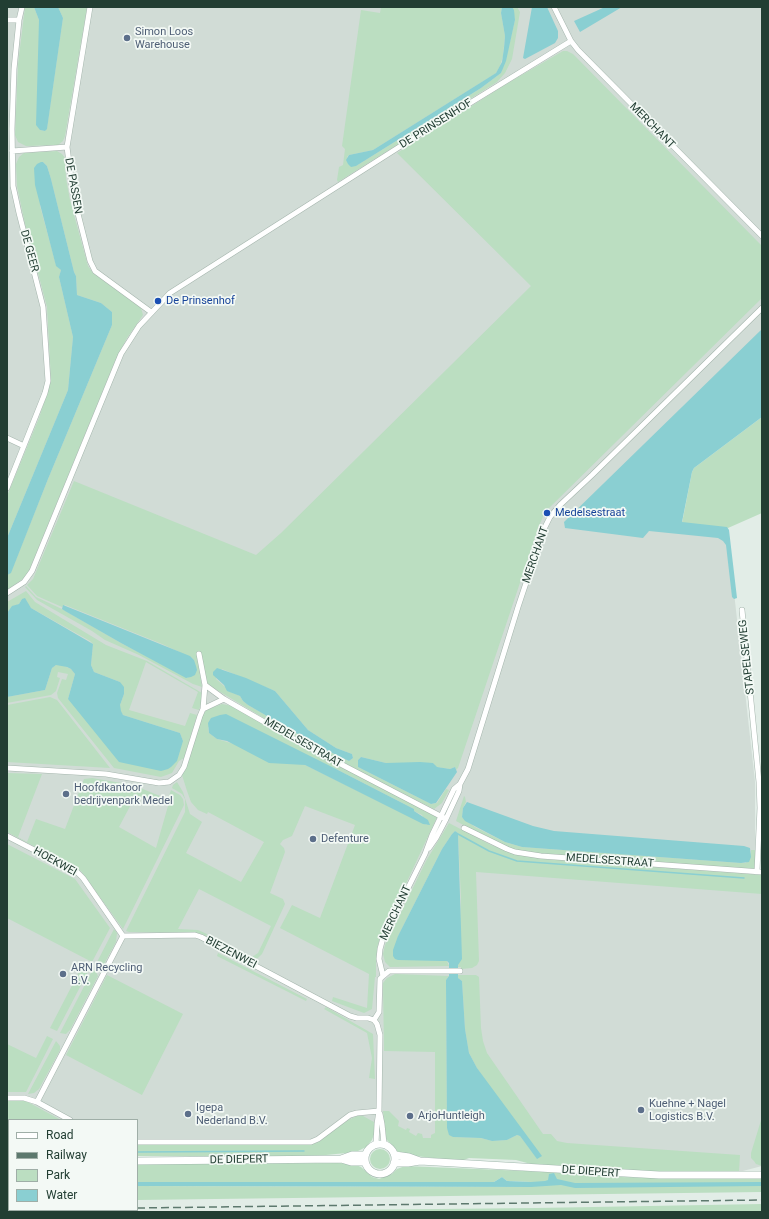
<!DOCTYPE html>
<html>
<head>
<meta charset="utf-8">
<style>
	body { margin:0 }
	#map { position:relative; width:769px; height:1219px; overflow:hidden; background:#e2ede7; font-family:Roboto,sans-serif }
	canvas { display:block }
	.frame { position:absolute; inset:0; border:8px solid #223e33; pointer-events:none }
	.legend { position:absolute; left:8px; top:1119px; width:130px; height:92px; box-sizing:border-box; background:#f3f9f5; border:1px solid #9faea7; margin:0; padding:5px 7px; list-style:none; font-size:12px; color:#223e33 }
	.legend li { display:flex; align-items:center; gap:8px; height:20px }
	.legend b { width:20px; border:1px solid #9faea7 }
</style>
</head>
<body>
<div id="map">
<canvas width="769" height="1219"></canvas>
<div class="frame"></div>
<ul class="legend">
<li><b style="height:5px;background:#fff"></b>Road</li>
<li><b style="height:5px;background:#5d796e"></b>Railway</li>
<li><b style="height:11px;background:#bbdec1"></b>Park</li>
<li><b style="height:11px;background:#8acfd2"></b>Water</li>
</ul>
</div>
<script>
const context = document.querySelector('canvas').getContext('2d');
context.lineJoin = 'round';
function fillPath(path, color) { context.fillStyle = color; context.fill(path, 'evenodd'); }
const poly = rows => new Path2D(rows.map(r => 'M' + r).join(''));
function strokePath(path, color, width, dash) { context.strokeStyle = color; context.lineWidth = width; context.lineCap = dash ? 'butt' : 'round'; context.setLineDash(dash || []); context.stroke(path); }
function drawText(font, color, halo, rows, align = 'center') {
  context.font = font + ' Roboto,sans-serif'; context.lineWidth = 3.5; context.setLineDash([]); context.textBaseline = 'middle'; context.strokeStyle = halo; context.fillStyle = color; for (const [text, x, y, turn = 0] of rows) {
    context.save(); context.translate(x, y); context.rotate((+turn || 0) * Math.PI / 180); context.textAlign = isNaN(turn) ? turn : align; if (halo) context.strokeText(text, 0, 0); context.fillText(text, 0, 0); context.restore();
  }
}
const built = poly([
	[7,7,762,7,762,350,612,495,728,538,755,782,755,879,762,880,762,1166,739,1172,467,1153,402,1134,386,1125,372,1127,304,1151,137,1150,137,1120,9,1120,7,1149]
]);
const green = poly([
	[25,7,34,7,39,20,39,81,37,98,40,130,45,131,47,128,63,18,58,7,87,7,65,136,63,141,58,145,26,146,18,142,15,135,18,64],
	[381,7,502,7,501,13,505,36,503,56,500,66,496,73,493,75,373,150,349,155,347,157,356,166,481,88,501,73,509,46,515,20,512,7,517,7,520,12,512,59,505,73,497,82,338,182,337,180,339,167,343,165,345,149,342,146,361,10,380,13],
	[563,51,567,51,573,54,762,246,762,298,545,512,539,526,458,768,456,770,455,767,450,769,436,767,433,763,386,763,361,757,358,760,358,767,431,804,437,803,446,789,449,790,442,803,434,809,312,747,212,687,206,682,197,654,202,687,193,684,139,655,105,640,92,631,37,600,25,587,26,586,36,597,62,609,121,643,188,678,194,660,192,658,162,644,65,605,62,607,37,596,27,585,33,579,74,481,256,555,281,533,531,286,397,153,508,83],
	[222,669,275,691,308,730,336,748,352,754,353,758,349,761,328,751,248,705,243,701,240,696,231,692,216,679],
	[57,151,62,154,65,158,66,178,70,200,88,266,93,273,141,308,143,315,127,338,115,361,28,573,24,578,7,590,7,575,11,572,48,479,112,325,112,312,101,303,77,295,76,276,74,272,51,179,47,166,43,162,40,206,56,265,61,270,59,277,73,337,68,390,7,538,7,496,39,418,51,381,47,307,25,224,17,186,16,164,19,157,24,153],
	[762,417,762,513,728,528,682,523,692,472,694,468],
	[26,591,35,602,106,645,147,661,202,693,201,704,199,710,192,708,198,692,146,662,129,710,185,726,190,713,197,715,184,758,179,761,172,773,161,777,114,768,58,698,57,693,62,679,66,680,68,674,58,672,57,677,60,678,56,691,51,695,7,703,7,697,45,690,52,668,56,665,62,665,71,669,75,674,68,699,183,741,180,733,123,715,120,711,120,705,124,694,120,682,94,672,91,665,93,644,90,641,31,608,22,599,19,604,12,607,7,613,7,602],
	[50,697,57,700,110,768,7,762,7,705],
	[222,704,232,706,437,817,378,944,376,958,376,977,375,977,372,1009,364,1013,332,1001,333,997,367,1008,369,974,280,928,292,905,320,918,355,825,305,806,292,836,283,840,280,844,284,848,285,852,270,893,283,899,285,904,262,954,258,958,253,959,249,959,215,941,216,939,252,957,258,953,271,926,199,889,178,929,198,930,207,934,206,937,199,933,129,932,126,931,185,812,185,799,182,794,172,788,173,785,177,782,183,792,190,814,202,822,186,853,241,882,264,842,208,812,207,814,198,810,191,802,187,791,182,775,185,770,201,719,206,710],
	[208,727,336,769,414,809,414,811,422,815,427,825,305,765,217,739,209,733],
	[7,773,42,774,18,837,27,842,36,819,65,829,84,779,92,778,133,785,160,796,157,805,136,795,119,827,156,848,170,799,168,798,171,790,180,795,183,799,184,805,123,929,81,871,7,832],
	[464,796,465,797,466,802,463,808,462,817,475,827,505,842,522,847,741,863,746,863,751,853,751,850,757,850,756,866,754,869,538,854,516,850,495,842,456,821],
	[449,823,491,845,513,853,525,856,543,859,762,875,762,894,476,872,479,961,477,965,472,968,461,969,461,967,458,967,461,899,458,833,455,831,452,834,442,849,398,936,441,961,447,961,449,966,390,967,385,962,383,954,385,945,426,861],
	[7,844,75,879,110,928,92,962,7,918],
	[114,929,117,933,116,942,103,966,100,967,96,964],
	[218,953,307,999,306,1001,217,956],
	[86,966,90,968,57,1031,50,1028,80,970,83,971],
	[93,969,96,972,98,976,70,1030,66,1034,60,1033],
	[395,974,449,976,446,980,446,985,447,1128,453,1137,481,1138,492,1141,507,1140,517,1135,520,1136,537,1158,477,1068,469,1053,465,1029,462,981,458,978,458,975,476,975,479,977,481,1028,483,1041,487,1053,543,1134,551,1134,557,1141,567,1143,740,1155,739,1172,655,1172,531,1164,516,1160,469,1158,461,1161,406,1155,398,1152,386,1139,383,1111,389,1111,399,1121,398,1126,406,1130,407,1128,410,1129,409,1132,416,1136,418,1133,422,1134,423,1138,431,1138,431,1135,435,1133,435,1052,384,1051,383,983,387,978],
	[107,975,183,1014,142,1095,66,1055],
	[326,1007,373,1034,375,1079,369,1078,372,1058,367,1033,324,1009],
	[47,1036,53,1039,26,1092,7,1092,7,1044,36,1058],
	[56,1041,60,1046,60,1050,39,1089,34,1093,28,1094],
	[7,1101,26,1101,61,1120,9,1120,9,1156,7,1156],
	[357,1116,363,1116,374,1122,375,1131,372,1140,366,1147,356,1152,316,1156,137,1156,137,1145,314,1144,348,1120],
	[762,1117,762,1166,756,1164,754,1161,751,1158,751,1153],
	'370 1159a10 10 0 1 1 20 0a10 10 0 1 1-20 0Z',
	[338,1163,354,1164,361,1167,372,1177,379,1179,392,1174,397,1169,405,1166,550,1172,621,1177,697,1179,762,1178,762,1192,137,1200,137,1186,530,1187,531,1182,507,1181,502,1177,494,1182,137,1182,137,1164],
	[762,1204,762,1212,142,1212,536,1208]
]);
const water = poly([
	[34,7,58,7,63,18,47,129,45,131,40,130,36,125,39,20],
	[502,7,512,7,514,10,515,20,506,61,501,73,481,88,356,166,351,167,348,164,346,160,349,155,373,150,496,73,502,62,504,48,505,36,501,13],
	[532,7,547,7,558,31,558,38,555,43,525,59,523,58],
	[605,7,622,7,580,32,574,21],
	[41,162,43,162,47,166,51,179,74,272,76,276,77,295,101,303,112,312,112,325,48,479,11,573,7,575,7,538,68,390,73,337,59,277,61,270,56,266,35,185,34,168,37,164],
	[762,329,762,417,694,468,692,472,682,522,727,527,729,530,737,598,734,599,732,597,726,545,723,541,718,538,649,531,643,538,565,528,564,522],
	[25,598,31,608,93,644,91,665,94,672,120,682,124,687,124,694,120,705,121,711,123,715,180,733,183,741,177,761,171,767,168,769,161,771,119,762,68,699,75,674,71,669,67,667,56,665,52,668,45,690,7,697,7,613,12,606,19,604,22,599],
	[63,605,190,656,194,660,196,666,197,670,195,675,191,677,186,678,121,643,65,611,62,609],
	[217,668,246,678,275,691,308,730,336,748,352,754,353,758,349,761,322,748,248,705,243,701,240,696,227,691,224,685,213,675,213,672],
	[226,714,336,769,414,809,414,811,428,820,430,825,423,824,305,765,269,763,227,741,217,739,209,733,208,723,211,718,220,715],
	[361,757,386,763,420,762,433,763,437,767,450,769,455,767,457,772,436,803,431,804,358,767,358,760],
	[467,802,533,826,554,831,744,846,750,848,751,857,749,862,741,863,522,847,505,842,465,821,462,817,463,808],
	[455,831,458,833,462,959,458,965,458,978,462,981,465,1029,469,1053,477,1068,542,1156,537,1159,520,1136,517,1135,507,1140,492,1141,481,1138,453,1137,449,1135,447,1128,446,985,446,980,449,976,449,963,447,961,441,961,398,960,395,959,393,956,393,950,398,936,442,849,452,834],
	[554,1173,557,1179,575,1183,762,1182,762,1186,575,1188,561,1185,531,1187,137,1186,137,1182,494,1182,502,1177,507,1181,531,1182,545,1181,548,1180,549,1174]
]);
const stream = poly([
	[458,834,489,851,517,861,744,878],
	[7,1152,9,1152],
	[137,1152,304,1151]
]);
const minor = poly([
	[90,7,67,147,73,194,90,261,95,271,151,312],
	[554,7,571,41,578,50,762,236],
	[7,20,19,20],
	[12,151,67,147],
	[7,438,24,446],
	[7,488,45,393,48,381,43,307,19,213,13,186,12,129,14,69,19,20,22,7],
	[7,593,24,582,32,571,121,354,139,326,170,293,418,135,571,41],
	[742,610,759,782,760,808,757,871],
	[199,654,205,685,203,709],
	[205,685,224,699,308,747,446,819],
	[7,768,106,774,159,783,169,782,179,775,184,767,200,716,203,709,224,699],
	[464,828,507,849,515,852,541,856,762,872],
	[7,836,77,872,83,878,123,936],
	[429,848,436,838,446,819,459,791,460,784],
	[123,936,195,935,201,937,350,1016,357,1018,368,1018,374,1020,377,1024,380,1035,379,1111,377,1124,376,1144],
	[383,976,389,971,460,971],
	[374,1020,379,1012,380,979,383,976,379,959,380,949,383,938,425,854,432,835,454,789,460,784,468,769,518,607,544,529,550,517,560,505,592,475,762,308],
	[7,1098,24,1098,37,1102],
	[380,1114,382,1124,384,1144],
	[70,1120,37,1102,123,936],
	[137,1142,311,1142,318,1139,350,1115,357,1113,379,1111]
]);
const secondary = poly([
	'365 1159a15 15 0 1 1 30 0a15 15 0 1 1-30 0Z',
	[395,1155,409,1157,420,1161],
	[341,1159,352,1155,365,1155],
	[7,1161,9,1161],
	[137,1161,341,1159,351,1162,365,1162],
	[394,1163,408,1163,420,1161,659,1175,762,1175]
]);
const rail = poly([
	[137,1208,762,1200],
	[7,1210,13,1210]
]);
const markers = [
	[127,38,4,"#5c6f8a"],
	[158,301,4,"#1a4fb4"],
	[547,513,4,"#1a4fb4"],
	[66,794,4,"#5c6f8a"],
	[313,839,4,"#5c6f8a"],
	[63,974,4,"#5c6f8a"],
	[641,1110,4,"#5c6f8a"],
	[188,1114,4,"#5c6f8a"],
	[410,1116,4,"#5c6f8a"]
];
const serviceNames = [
	["Simon Loos",135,32],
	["Warehouse",135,45],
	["Hoofdkantoor",74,788],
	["bedrijvenpark Medel",74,801],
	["Defenture",321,839],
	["ARN Recycling",71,968],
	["B.V.",71,981],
	["Kuehne + Nagel",649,1104],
	["Logistics B.V.",649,1117],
	["Igepa",196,1108],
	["Nederland B.V.",196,1121],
	["ArjoHuntleigh",418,1116]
];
const streetNames = [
	["DE PRINSENHOF",436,124,-32],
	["MERCHANT",652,126,45],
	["DE PASSEN",73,186,80],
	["DE GEER",29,251,75],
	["MERCHANT",536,555,-71],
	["STAPELSEWEG",747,657,-96],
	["MEDELSESTRAAT",303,743,30],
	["MEDELSESTRAAT",610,861,4],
	["HOEKWEI",55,862,29],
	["MERCHANT",396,913,-65],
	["BIEZENWEI",231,953,28],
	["DE DIEPERT",239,1160,-1],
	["DE DIEPERT",591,1172,4]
];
const transitNames = [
	["De Prinsenhof",166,301],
	["Medelsestraat",555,513]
];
fillPath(built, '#d1dcd6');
fillPath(green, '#bbdec1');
fillPath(water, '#8acfd2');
strokePath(stream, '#8acfd2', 1.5);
strokePath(minor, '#a5b5ad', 6);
strokePath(secondary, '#a1b8ad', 8);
strokePath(minor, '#fff', 5);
strokePath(secondary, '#fff', 7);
strokePath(rail, '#5d796e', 1.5, [8, 4]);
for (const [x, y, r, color] of markers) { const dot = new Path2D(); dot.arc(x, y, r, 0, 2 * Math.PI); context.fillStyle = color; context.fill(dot); strokePath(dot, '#f3f9f5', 1.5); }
drawText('11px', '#4e5e75', '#f3f9f5', serviceNames, 'left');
drawText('11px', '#223e33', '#f3f9f5', streetNames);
drawText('11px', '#164399', '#f3f9f5', transitNames, 'left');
</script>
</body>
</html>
